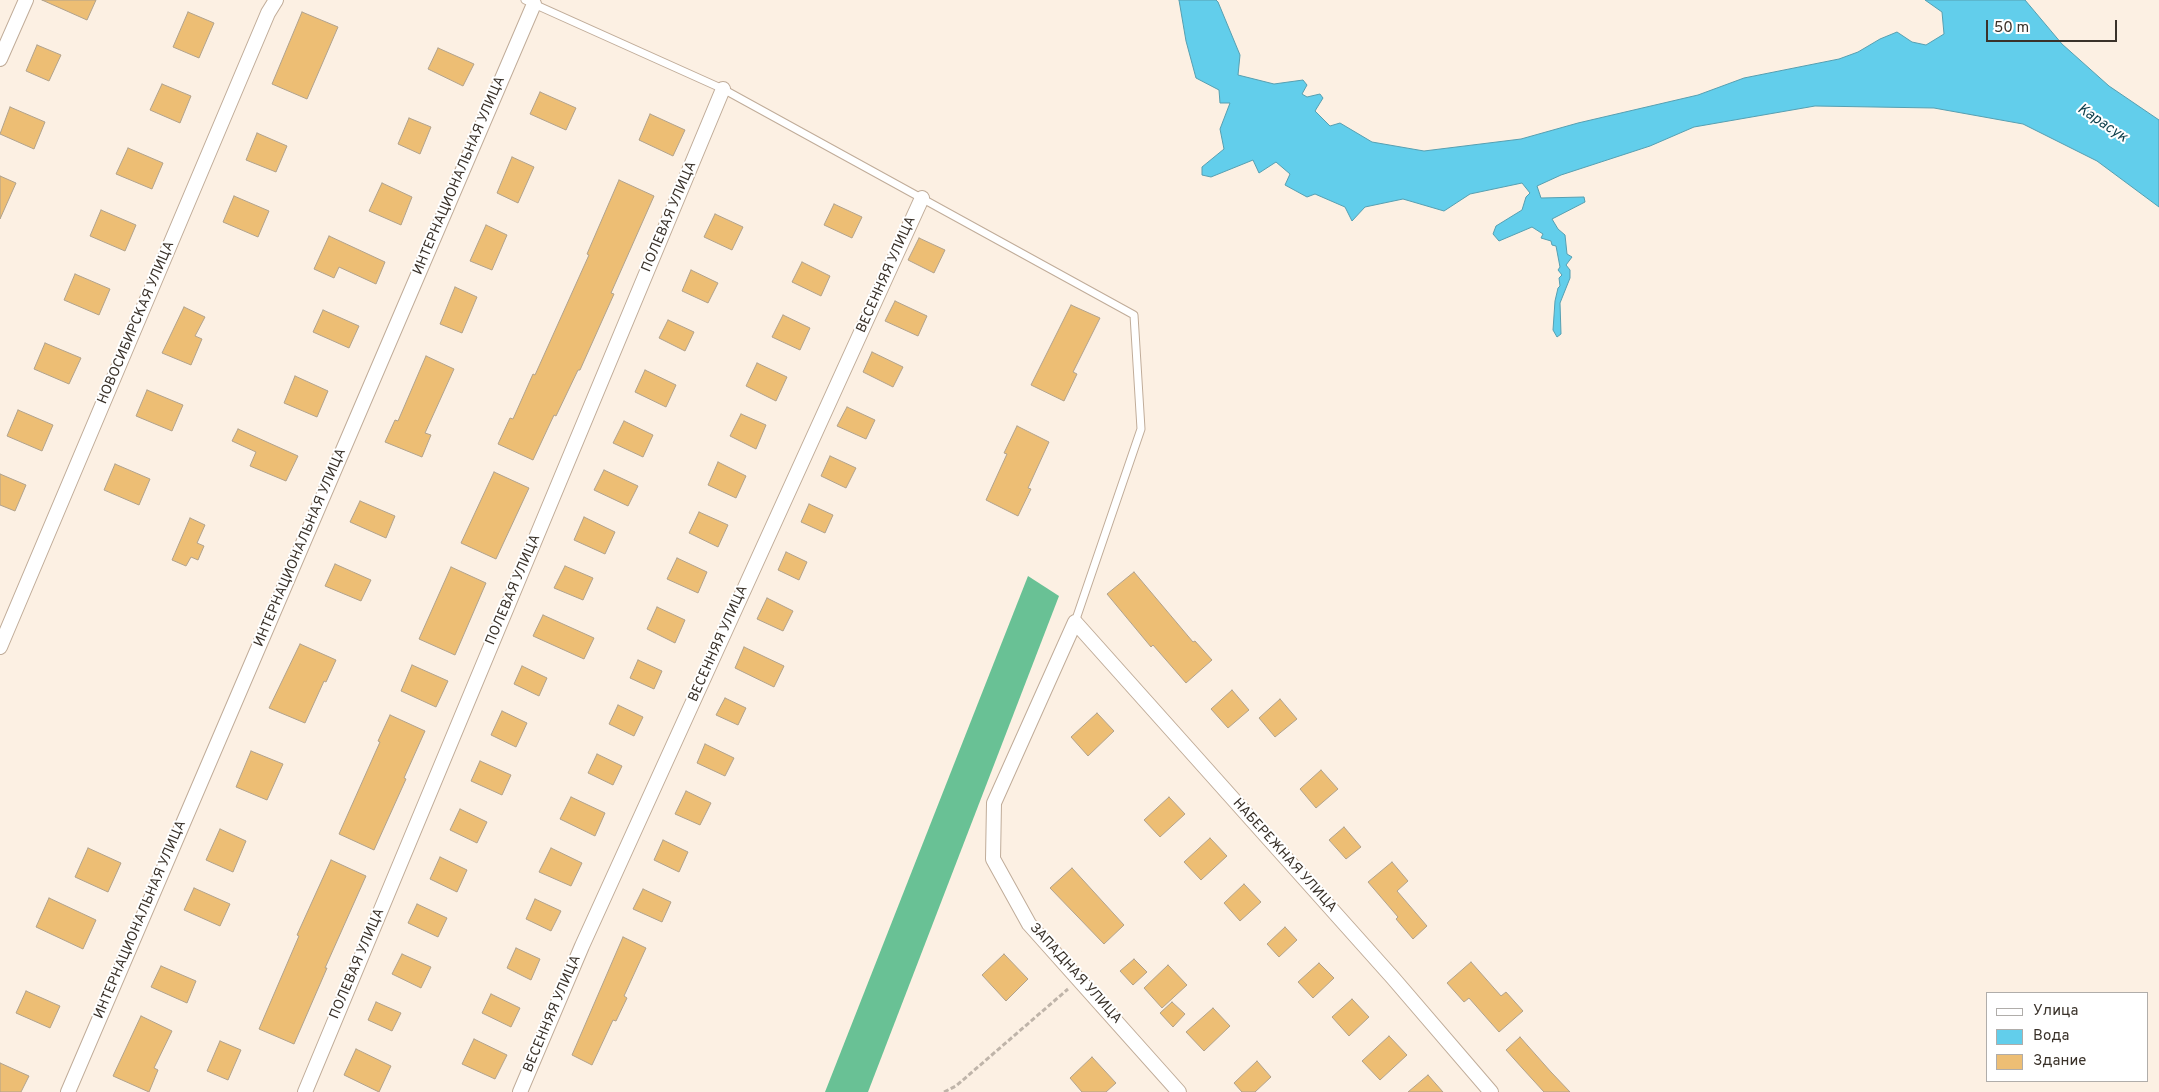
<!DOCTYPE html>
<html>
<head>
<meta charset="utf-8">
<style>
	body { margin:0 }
	#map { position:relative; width:2159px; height:1092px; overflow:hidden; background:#fcf0e3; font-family:Overpass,sans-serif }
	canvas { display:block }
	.legend { position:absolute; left:1986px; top:992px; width:162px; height:90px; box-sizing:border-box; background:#fff; border:1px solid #b0adaa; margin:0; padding:6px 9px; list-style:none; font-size:15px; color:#3a322a }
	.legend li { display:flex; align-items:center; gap:10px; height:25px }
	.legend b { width:25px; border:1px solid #b0adaa }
	.scale { position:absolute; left:1986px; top:20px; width:131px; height:22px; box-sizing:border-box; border:2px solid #3a322a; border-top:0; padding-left:6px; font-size:15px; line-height:18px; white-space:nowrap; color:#3a322a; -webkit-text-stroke:4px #fff; paint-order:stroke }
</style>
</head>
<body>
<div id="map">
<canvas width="2159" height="1092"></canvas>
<ul class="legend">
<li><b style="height:6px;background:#fff"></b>Улица</li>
<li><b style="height:14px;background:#62ceeb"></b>Вода</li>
<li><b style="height:14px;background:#edbe74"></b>Здание</li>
</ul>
<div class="scale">50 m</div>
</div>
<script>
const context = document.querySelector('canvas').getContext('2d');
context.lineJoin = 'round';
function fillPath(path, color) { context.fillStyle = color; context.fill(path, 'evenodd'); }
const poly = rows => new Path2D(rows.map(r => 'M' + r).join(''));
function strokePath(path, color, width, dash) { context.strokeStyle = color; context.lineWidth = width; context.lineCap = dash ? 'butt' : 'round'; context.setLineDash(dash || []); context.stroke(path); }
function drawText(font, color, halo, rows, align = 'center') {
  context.font = font + ' Overpass,sans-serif'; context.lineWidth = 4; context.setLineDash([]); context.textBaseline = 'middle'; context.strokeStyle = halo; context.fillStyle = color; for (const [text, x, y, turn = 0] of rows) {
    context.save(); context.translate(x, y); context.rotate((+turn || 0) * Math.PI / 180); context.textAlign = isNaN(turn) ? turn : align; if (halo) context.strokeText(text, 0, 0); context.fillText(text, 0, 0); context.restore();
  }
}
const forest = poly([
	[1028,576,1059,596,868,1092,825,1092]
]);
const water = poly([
	[1179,0,1216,0,1218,2,1240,55,1238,75,1274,84,1303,80,1307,85,1302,94,1307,97,1320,94,1323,98,1315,111,1330,126,1340,123,1372,142,1424,151,1521,139,1578,123,1698,95,1744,78,1839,59,1858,52,1880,39,1897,32,1912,42,1926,45,1944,34,1942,12,1925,0,2025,0,2062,44,2109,86,2159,120,2159,207,2097,161,2023,124,1934,108,1815,106,1694,127,1650,146,1561,175,1537,186,1541,198,1584,197,1585,202,1552,219,1558,229,1565,235,1567,254,1572,257,1566,265,1570,270,1570,278,1560,303,1561,334,1557,337,1553,330,1555,301,1558,288,1560,286,1559,278,1562,275,1558,270,1560,267,1556,246,1552,245,1551,241,1541,238,1543,234,1532,227,1499,241,1493,234,1496,226,1522,210,1526,197,1530,193,1522,183,1470,194,1444,211,1403,199,1365,207,1352,221,1345,207,1315,194,1307,197,1285,185,1290,174,1276,162,1259,173,1253,160,1211,177,1202,175,1202,167,1224,149,1220,129,1230,103,1220,103,1219,90,1196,78,1186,41,1179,0]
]);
const building = poly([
	[42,0,96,0,87,20,42,0],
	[188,12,214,23,199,58,173,47,188,12],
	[302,12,338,27,307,99,272,84,302,12],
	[37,45,61,55,49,81,26,71,37,45],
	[438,48,474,64,463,86,428,69,438,48],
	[162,84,191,96,180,123,150,110,162,84],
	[540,92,576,108,566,130,530,114,540,92],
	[10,107,45,122,34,149,0,134,10,107],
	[650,114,685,130,673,156,639,140,650,114],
	[409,118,431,127,420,154,398,144,409,118],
	[257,133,287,146,276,172,246,160,257,133],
	[128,148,163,163,152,189,116,174,128,148],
	[512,157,534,167,518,203,497,193,512,157],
	[0,176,16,183,0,219,0,176],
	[619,180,654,196,611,293,614,294,580,370,578,370,556,416,554,415,533,460,498,444,510,418,513,419,533,374,535,375,589,255,587,254,619,180],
	[382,183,412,197,401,225,369,211,382,183],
	[234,196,269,211,258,237,223,222,234,196],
	[834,204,862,217,852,238,824,225,834,204],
	[101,210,136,225,125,251,90,236,101,210],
	[715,214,743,227,732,250,704,237,715,214],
	[486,225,507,235,492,270,470,261,486,225],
	[329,236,385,262,376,284,339,267,334,278,314,269,329,236],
	[919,238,945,250,934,273,908,260,919,238],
	[802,262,830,276,821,296,792,282,802,262],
	[691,270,718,283,708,303,682,291,691,270],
	[75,274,110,289,99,315,64,300,75,274],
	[455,287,477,297,462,333,440,324,455,287],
	[895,301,927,316,918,336,885,321,895,301],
	[1071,305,1100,318,1073,372,1077,374,1064,401,1031,385,1071,305],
	[184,307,205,317,195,336,202,339,191,365,162,353,184,307],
	[323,310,359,326,349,348,313,332,323,310],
	[783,315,810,328,800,350,772,337,783,315],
	[668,320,694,332,685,351,659,338,668,320],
	[45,343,81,358,69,384,34,369,45,343],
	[872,352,903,367,893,387,863,372,872,352],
	[426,356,454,369,425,433,431,435,422,457,385,442,395,420,398,421,426,356],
	[757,363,787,377,776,401,746,386,757,363],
	[645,370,676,385,666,407,635,392,645,370],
	[295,376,328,391,317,417,284,403,295,376],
	[147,390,183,405,172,431,136,416,147,390],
	[847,407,875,420,866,439,837,426,847,407],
	[18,410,53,425,42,451,7,436,18,410],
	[741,414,766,425,756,449,730,436,741,414],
	[624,421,653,435,643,457,613,443,624,421],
	[1017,426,1049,442,1028,488,1031,489,1018,516,986,500,1007,454,1004,453,1017,426],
	[238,429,298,456,286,481,250,466,256,452,232,441,238,429],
	[830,456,856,468,846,488,821,476,830,456],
	[718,462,746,476,736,498,708,485,718,462],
	[115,464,150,479,139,505,104,490,115,464],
	[604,470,638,486,628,506,594,490,604,470],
	[494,472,529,488,496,559,461,543,494,472],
	[0,474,26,485,15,511,0,505,0,474],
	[360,501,395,516,386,538,350,522,360,501],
	[809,504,833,515,825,533,801,522,809,504],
	[699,512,728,525,718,547,689,533,699,512],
	[584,517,615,532,605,554,574,540,584,517],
	[190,518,205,525,197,543,204,546,198,560,191,557,186,566,172,560,190,518],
	[786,552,807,562,799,580,778,570,786,552],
	[677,558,707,572,698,593,667,579,677,558],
	[335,564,371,580,361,601,325,586,335,564],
	[565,566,593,578,583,600,554,588,565,566],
	[451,567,486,583,455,655,419,639,451,567],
	[1134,572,1193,642,1195,641,1212,660,1186,683,1153,645,1151,647,1107,594,1134,572],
	[767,598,793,611,783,631,757,619,767,598],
	[657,607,685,620,675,643,647,629,657,607],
	[543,615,594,638,584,659,533,636,543,615],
	[300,644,336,660,326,682,324,681,305,723,269,708,300,644],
	[744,647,784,666,774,687,735,668,744,647],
	[638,660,662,671,654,689,630,678,638,660],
	[412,665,448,681,436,707,401,691,412,665],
	[522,666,547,678,539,696,514,684,522,666],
	[1232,690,1249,710,1228,728,1211,709,1232,690],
	[725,698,746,708,738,725,716,715,725,698],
	[1280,699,1297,719,1275,737,1259,718,1280,699],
	[618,705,643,717,634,736,609,724,618,705],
	[502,711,527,723,516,747,491,735,502,711],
	[1097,713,1114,731,1088,756,1071,737,1097,713],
	[390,715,425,731,404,778,406,779,374,850,339,834,380,742,378,741,390,715],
	[705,744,734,758,725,776,697,763,705,744],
	[251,751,283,764,267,800,236,787,251,751],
	[597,754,622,766,613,785,588,773,597,754],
	[480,761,511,775,502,795,471,781,480,761],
	[1321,770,1338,789,1316,808,1300,789,1321,770],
	[686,791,711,803,700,825,675,814,686,791],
	[571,797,605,813,595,836,560,819,571,797],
	[1169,797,1185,814,1160,837,1144,820,1169,797],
	[460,809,487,822,477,843,450,830,460,809],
	[1344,827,1361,847,1346,859,1329,840,1344,827],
	[220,829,246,841,233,872,206,860,220,829],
	[1210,838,1227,856,1201,880,1184,862,1210,838],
	[663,840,688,852,679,872,654,860,663,840],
	[88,848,121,863,108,892,75,877,88,848],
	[551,848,582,863,571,886,539,872,551,848],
	[440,857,467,870,457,892,430,879,440,857],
	[331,860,366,876,325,968,327,968,294,1044,259,1029,299,936,297,935,331,860],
	[1392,862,1408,881,1397,891,1427,926,1413,939,1396,919,1398,917,1368,882,1392,862],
	[1072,868,1124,925,1104,944,1050,888,1072,868],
	[1244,884,1261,902,1240,921,1224,903,1244,884],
	[194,888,230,904,220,926,184,910,194,888],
	[643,889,671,902,662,922,633,909,643,889],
	[49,898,96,920,83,949,36,927,49,898],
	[535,899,561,911,551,931,526,919,535,899],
	[417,904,447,918,438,937,408,923,417,904],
	[1285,927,1297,940,1279,957,1267,944,1285,927],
	[623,937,646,948,624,996,627,998,616,1021,613,1020,592,1065,572,1055,623,937],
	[516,948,540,959,531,980,507,968,516,948],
	[402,954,431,967,421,988,392,974,402,954],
	[1004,954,1028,979,1006,1001,982,975,1004,954],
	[1134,959,1147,972,1133,985,1120,971,1134,959],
	[1471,962,1501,996,1506,992,1523,1011,1499,1032,1469,998,1464,1002,1447,983,1471,962],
	[1319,963,1334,978,1313,998,1298,982,1319,963],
	[1168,965,1187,985,1162,1008,1144,988,1168,965],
	[161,966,196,981,187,1003,151,987,161,966],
	[26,991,60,1006,50,1028,16,1013,26,991],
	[491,994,520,1008,511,1027,482,1013,491,994],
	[1352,999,1369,1017,1349,1036,1332,1017,1352,999],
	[376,1002,401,1013,392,1031,368,1020,376,1002],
	[1172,1002,1185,1014,1173,1027,1160,1013,1172,1002],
	[1213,1008,1230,1026,1204,1051,1186,1032,1213,1008],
	[141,1016,172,1031,154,1068,158,1070,149,1092,113,1076,141,1016],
	[1389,1036,1407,1055,1380,1080,1362,1061,1389,1036],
	[1520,1037,1551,1072,1570,1092,1544,1092,1523,1069,1506,1050,1520,1037],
	[474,1039,507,1055,495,1079,462,1064,474,1039],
	[220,1041,241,1050,228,1080,207,1071,220,1041],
	[356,1049,391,1066,379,1092,344,1075,356,1049],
	[1092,1057,1116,1083,1106,1092,1082,1092,1070,1078,1092,1057],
	[1257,1061,1271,1077,1255,1092,1242,1092,1234,1083,1257,1061],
	[0,1063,29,1076,21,1092,0,1092,0,1063],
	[1428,1075,1443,1092,1408,1092,1428,1075]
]);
const path = poly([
	[944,1092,956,1086,1068,989]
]);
const lane = poly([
	[525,0,723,89,1134,315,1141,429,1075,622]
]);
const street = poly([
	[0,59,26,0],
	[0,647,268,13,276,0],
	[68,1092,534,4],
	[305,1092,723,89],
	[520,1092,582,946,922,198],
	[1179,1092,1029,924,993,859,994,803,1075,622,1393,978,1491,1092]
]);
const streetNames = [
	["ИНТЕРНАЦИОНАЛЬНАЯ УЛИЦА",460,176,-67],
	["ПОЛЕВАЯ УЛИЦА",670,217,-67],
	["ВЕСЕННЯЯ УЛИЦА",887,275,-66],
	["НОВОСИБИРСКАЯ УЛИЦА",137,323,-67],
	["ИНТЕРНАЦИОНАЛЬНАЯ УЛИЦА",301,548,-67],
	["ПОЛЕВАЯ УЛИЦА",514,590,-67],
	["ВЕСЕННЯЯ УЛИЦА",719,644,-66],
	["НАБЕРЕЖНАЯ УЛИЦА",1284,856,48],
	["ИНТЕРНАЦИОНАЛЬНАЯ УЛИЦА",141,920,-67],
	["ПОЛЕВАЯ УЛИЦА",358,964,-67],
	["ЗАПАДНАЯ УЛИЦА",1075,974,48],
	["ВЕСЕННЯЯ УЛИЦА",553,1014,-67]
];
const waterNames = [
	["Карасук",2102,124,34]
];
fillPath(forest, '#69c195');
fillPath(water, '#62ceeb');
strokePath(water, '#569fb1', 1);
fillPath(building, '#edbe74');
strokePath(building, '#b1a28c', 1);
strokePath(lane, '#c0ac99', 9);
strokePath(street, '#c0ac99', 16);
strokePath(path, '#bfb4a9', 3, [5, 2.5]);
strokePath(lane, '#fff', 7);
strokePath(street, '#fff', 14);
drawText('14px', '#3a322a', '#fff', streetNames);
drawText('italic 15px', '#0c3e4a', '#fff', waterNames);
</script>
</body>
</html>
